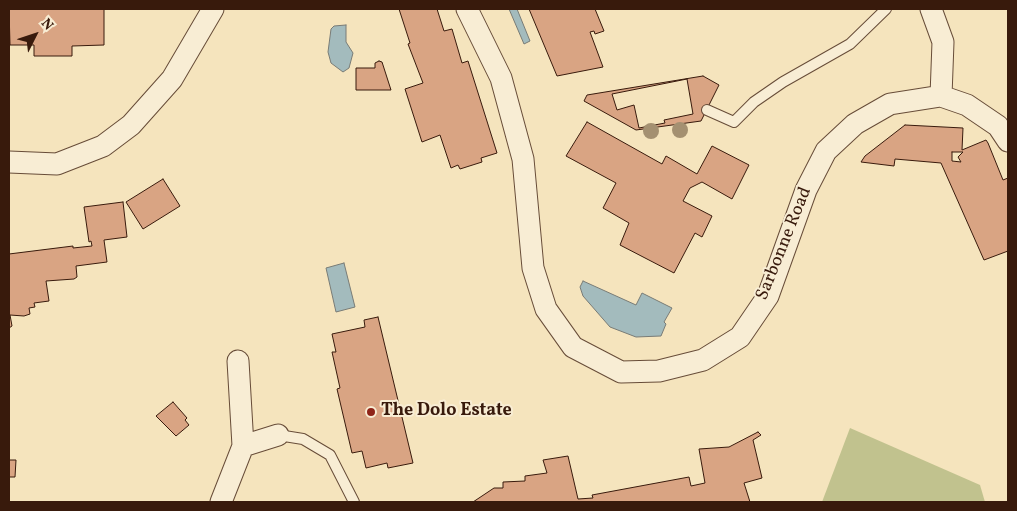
<!DOCTYPE html>
<html>
<head>
<meta charset="utf-8">
<style>
	body { margin:0 }
	#map { position:relative; width:1017px; height:511px; overflow:hidden; background:#f5e4bd; font-family:Vollkorn,serif }
	canvas { display:block }
	.frame { position:absolute; inset:0; border:10px solid #381a0c; pointer-events:none }
	.north { position:absolute; left:10px; top:10px; width:50px; height:50px; -webkit-text-stroke:4px #f8edd4; paint-order:stroke; rotate:49deg; font-size:14px; font-weight:700; line-height:20px; text-align:center; color:#381a0c }
	.north::after { content:''; display:block; margin:auto; width:18px; height:22px; background:#381a0c; clip-path:polygon(50% 0,100% 100%,50% 72%,0 100%) }
</style>
</head>
<body>
<div id="map">
<canvas width="1017" height="511"></canvas>
<div class="frame"></div>
<div class="north">N</div>
</div>
<script>
const context = document.querySelector('canvas').getContext('2d');
context.lineJoin = 'round';
function fillPath(path, color) { context.fillStyle = color; context.fill(path, 'evenodd'); }
const poly = rows => new Path2D(rows.map(r => 'M' + r).join(''));
function strokePath(path, color, width, dash) { context.strokeStyle = color; context.lineWidth = width; context.lineCap = dash ? 'butt' : 'round'; context.setLineDash(dash || []); context.stroke(path); }
function drawText(font, color, halo, rows, align = 'center') {
  context.font = font + ' Vollkorn,serif'; context.lineWidth = 4; context.setLineDash([]); context.textBaseline = 'middle'; context.strokeStyle = halo; context.fillStyle = color; for (const [text, x, y, turn = 0] of rows) {
    context.save(); context.translate(x, y); context.rotate((+turn || 0) * Math.PI / 180); context.textAlign = isNaN(turn) ? turn : align; if (halo) context.strokeText(text, 0, 0); context.fillText(text, 0, 0); context.restore();
  }
}
const green = poly([
	[850,428,980,485,985,502,822,502]
]);
const water = poly([
	[509,9,517,9,530,41,524,44,509,9],
	[346,25,346,42,353,53,349,68,343,72,331,63,328,52,331,29,334,26,346,25],
	[344,263,355,307,336,312,326,268,344,263],
	[583,281,636,305,642,293,672,308,664,322,666,324,661,336,636,337,610,327,583,296,580,287,583,281]
]);
const building = poly([
	[9,9,104,9,104,45,72,46,72,56,34,56,34,45,10,45,9,9],
	[399,9,437,9,444,31,452,29,462,63,468,61,497,153,481,158,482,162,460,169,458,165,451,168,440,135,422,142,405,89,423,83,408,44,410,43,399,9],
	[529,9,595,9,604,31,595,34,594,31,590,32,603,67,557,76,529,9],
	[379,61,382,62,391,90,356,90,356,68,375,68,375,63,379,61],
	[703,76,719,85,701,121,636,130,584,101,587,95,703,76],
	[687,79,693,114,664,120,665,123,639,128,634,105,617,110,612,94,687,79],
	[587,122,662,164,666,156,697,174,712,146,749,165,732,199,702,182,690,188,683,201,712,216,702,237,695,233,674,273,620,245,629,223,603,208,616,183,566,156,587,122],
	[905,125,963,128,962,150,986,140,988,143,1003,180,1008,178,1008,251,984,260,941,163,895,159,894,166,861,162,865,156,905,125],
	[952,152,963,152,958,157,961,162,952,161,952,152],
	[163,179,180,206,143,229,126,202,163,179],
	[123,202,127,237,104,240,107,262,76,266,77,277,74,279,46,281,49,301,34,303,35,307,29,308,30,314,24,316,10,315,12,326,9,328,9,254,73,246,73,248,92,246,91,241,89,242,84,207,123,202],
	[378,317,413,463,388,468,387,463,366,468,362,451,352,453,337,389,340,388,332,352,336,352,332,334,365,327,364,320,378,317],
	[173,402,187,418,185,420,189,425,176,436,156,416,173,402],
	[758,432,761,435,753,440,762,478,744,483,750,502,473,502,494,488,503,488,503,482,525,481,525,476,547,473,543,460,568,456,578,499,593,498,592,495,689,477,691,486,705,483,699,449,729,447,758,432],
	[9,460,16,460,15,477,9,477,9,460]
]);
const service = poly([
	[707,110,734,122,754,102,783,82,850,44,886,9],
	[278,435,303,439,330,455,354,502]
]);
const minor = poly([
	[467,9,501,78,523,159,533,268,546,309,573,347,621,372,659,371,703,360,740,337,768,296,806,190,826,151,855,124,890,104,941,96,967,105,998,126,1008,141],
	[931,9,943,42,941,96],
	[9,162,57,164,103,146,131,125,172,79,213,9],
	[238,361,243,446],
	[221,502,243,446,278,435]
]);
const trees = [
	[680,130],
	[651,131]
];
const markers = [
	[371,412,5,"#8f2418"]
];
const streetNames = [
	["Sarbonne Road",785,244,-68]
];
const poiNames = [
	["The Dolo Estate",381,412]
];
fillPath(green, '#c1c28e');
fillPath(water, '#a3bbbd');
strokePath(water, '#787b76', 1);
fillPath(building, '#d9a483');
strokePath(building, '#381a0c', 1);
strokePath(service, '#674c38', 12);
strokePath(minor, '#674c38', 23);
strokePath(service, '#f8edd4', 10);
strokePath(minor, '#f8edd4', 21);
context.fillStyle = '#a49071';
for (const [x, y] of trees) { context.beginPath(); context.arc(x, y, 8, 0, 2 * Math.PI); context.fill(); }
for (const [x, y, r, color] of markers) { const dot = new Path2D(); dot.arc(x, y, r, 0, 2 * Math.PI); context.fillStyle = color; context.fill(dot); strokePath(dot, '#f8edd4', 2); }
drawText('18px', '#381a0c', '#f8edd4', streetNames);
drawText('bold 18px', '#381a0c', '#f8edd4', poiNames, 'left');
</script>
</body>
</html>
